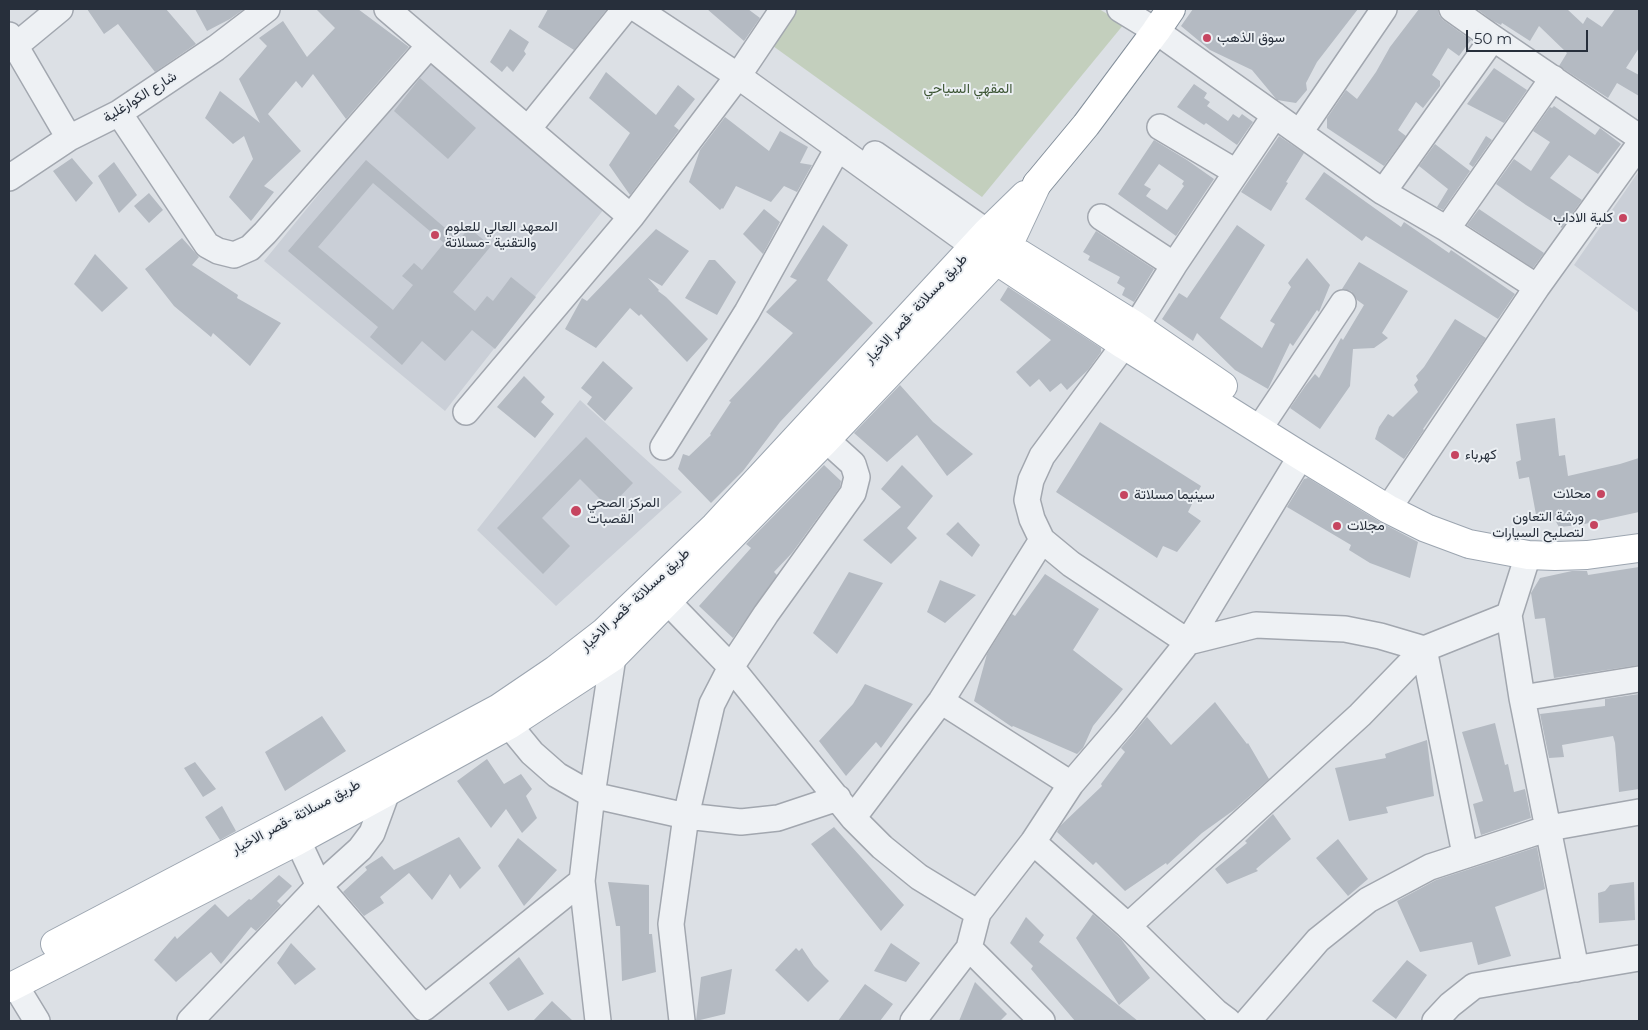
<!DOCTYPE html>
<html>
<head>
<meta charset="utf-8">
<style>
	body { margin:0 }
	#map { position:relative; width:1648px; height:1030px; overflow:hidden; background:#dce0e5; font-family:Montserrat,sans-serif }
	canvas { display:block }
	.frame { position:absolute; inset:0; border:10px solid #272f3b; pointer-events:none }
	.scale { position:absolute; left:1466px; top:30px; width:122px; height:22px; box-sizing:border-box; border:2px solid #272f3b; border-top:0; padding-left:6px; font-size:15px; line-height:18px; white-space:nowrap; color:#272f3b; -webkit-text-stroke:4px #ebeff3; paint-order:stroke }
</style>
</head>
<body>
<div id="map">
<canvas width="1648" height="1030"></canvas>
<div class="frame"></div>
<div class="scale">50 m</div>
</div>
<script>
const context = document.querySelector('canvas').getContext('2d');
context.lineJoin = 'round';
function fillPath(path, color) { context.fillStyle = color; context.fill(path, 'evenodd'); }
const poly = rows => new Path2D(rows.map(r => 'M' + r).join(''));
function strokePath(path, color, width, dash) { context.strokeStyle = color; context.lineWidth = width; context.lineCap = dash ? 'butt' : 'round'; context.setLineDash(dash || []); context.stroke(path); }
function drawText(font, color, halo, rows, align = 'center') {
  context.font = font + ' Montserrat,Vazirmatn,sans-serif'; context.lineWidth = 4; context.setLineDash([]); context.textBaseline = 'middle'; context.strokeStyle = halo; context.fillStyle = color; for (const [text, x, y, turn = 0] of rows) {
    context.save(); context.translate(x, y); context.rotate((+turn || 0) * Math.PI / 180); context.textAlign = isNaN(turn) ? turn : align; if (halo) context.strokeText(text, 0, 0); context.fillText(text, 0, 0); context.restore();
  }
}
const built = poly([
	[430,58,604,209,445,411,264,261],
	[1639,171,1639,313,1574,265],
	[580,400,682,492,556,606,477,530]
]);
const green = poly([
	[798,9,1099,9,1124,24,982,197,773,46]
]);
const building = poly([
	[87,9,166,9,196,44,155,72,118,24,104,34],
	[195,9,244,9,230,19,207,31],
	[316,9,358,9,409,47,346,119,313,74,302,88,296,81,268,114,301,151,264,186,274,192,251,221,229,197,253,159,244,136,233,144,205,118,220,91,260,123,239,79,267,46,259,38,283,21,307,57,335,28],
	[548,9,607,9,574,50,538,27],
	[707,9,748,9,760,18,744,41],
	[1193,9,1358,9,1317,62,1306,83,1307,90,1296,103,1277,100,1252,70,1210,50,1181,26],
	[1419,9,1438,9,1439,15,1443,20,1471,40,1459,56,1448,48,1432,75,1440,81,1440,86,1423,108,1416,102,1398,130,1406,136,1384,166,1327,128,1327,118,1346,90,1357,99,1376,72,1390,47],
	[1477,9,1567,9,1583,24,1587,17,1602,27,1615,9,1639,9,1639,48,1626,68,1639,75,1639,96,1617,83,1608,98,1559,66,1567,53,1539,26,1530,41,1502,23,1501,25,1493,21],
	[510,29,529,42,524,51,526,54,513,72,507,66,502,72,490,62],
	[1494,68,1527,90,1504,123,1467,104],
	[606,72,656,115,678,85,695,99,674,126,679,130,630,195,609,165,630,133,589,98],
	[420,78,476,128,448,159,394,111],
	[1194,84,1207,93,1204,98,1210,102,1207,106,1228,121,1233,114,1239,118,1242,114,1253,122,1237,145,1206,123,1204,125,1177,107],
	[1554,106,1595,135,1600,128,1621,144,1598,174,1569,155,1550,178,1582,200,1562,228,1526,205,1496,184,1514,159,1531,171,1550,142,1533,131,1550,107,1552,108],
	[725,117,769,151,780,131,808,147,800,163,812,165,797,192,784,186,771,202,736,186,723,209,722,208,720,210,689,182,700,150],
	[1279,136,1304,153,1286,182,1288,183,1271,211,1241,192],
	[1486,136,1492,140,1473,167,1469,164],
	[1154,140,1187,160,1214,179,1176,236,1118,194],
	[1159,164,1184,181,1182,184,1184,186,1167,210,1146,196,1151,189,1144,185],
	[1435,144,1470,171,1443,210,1437,207,1448,189,1419,166],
	[72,158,93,183,76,202,53,171],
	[366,160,459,240,469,228,491,246,453,292,475,311,487,296,493,301,511,277,536,297,495,349,472,330,445,361,422,341,402,365,370,337,378,327,288,251],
	[373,183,444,243,422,270,414,263,402,276,413,285,393,310,318,247],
	[114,162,137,195,119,213,98,176],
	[1324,172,1401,227,1404,222,1449,253,1451,250,1515,294,1498,319,1366,236,1362,241,1305,199],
	[149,193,163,210,149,223,134,206],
	[764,209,780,222,763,254,743,234],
	[1479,209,1544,253,1533,268,1467,225],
	[823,225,848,245,827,280,873,323,780,422,743,471,711,503,678,469,683,454,689,456,711,435,710,434,731,402,729,401,793,333,766,312,797,280,790,277],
	[1237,225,1265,245,1220,318,1262,348,1275,324,1270,321,1291,287,1288,283,1307,258,1330,285,1319,312,1317,310,1293,346,1290,343,1268,389,1235,370,1197,333,1193,341,1162,319,1179,293,1187,298],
	[656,229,689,251,662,286,648,278,659,290,658,291,666,297,708,339,687,362,641,314,639,316,630,308,596,348,565,329,582,298,587,301],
	[1096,231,1154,269,1134,302,1122,295,1125,288,1117,283,1120,277,1088,260,1090,256,1083,252],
	[182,238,199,257,192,265,238,295,237,298,281,323,250,366,213,333,211,337,174,306,145,269],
	[95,254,128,288,102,312,74,284],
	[709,260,715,260,736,282,717,315,685,298],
	[1359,262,1408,291,1382,333,1388,338,1374,348,1353,349,1350,386,1320,429,1290,408,1306,385,1315,374,1319,378,1341,338,1343,340,1364,305,1357,300,1351,291,1342,289],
	[1008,287,1101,348,1101,352,1088,370,1067,390,1061,383,1050,392,1039,379,1030,387,1016,372,1051,340,1000,300],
	[1455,319,1486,338,1423,429,1424,430,1404,459,1375,439,1379,427,1388,414,1393,417,1418,392,1414,385,1418,380,1416,376,1424,367],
	[603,361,633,388,605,421,587,404,592,397,581,388],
	[524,376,545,397,541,402,554,414,535,438,497,407],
	[900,385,933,422,973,454,947,476,917,435,887,462,854,433],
	[1555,418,1559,456,1565,455,1568,476,1620,464,1639,458,1639,512,1580,525,1559,527,1555,520,1537,520,1529,477,1519,479,1516,462,1521,460,1516,424],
	[1100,422,1201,486,1188,512,1201,521,1177,552,1163,546,1157,558,1056,492],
	[586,437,633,483,609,508,580,479,542,518,570,546,543,574,497,528],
	[824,465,841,481,840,487,792,553,774,572,777,575,733,638,699,606,751,548,746,544,749,541],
	[902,465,933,496,907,528,917,538,891,564,863,540,901,507,881,489],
	[1308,478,1380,522,1418,542,1410,578,1370,563,1349,550,1351,545,1287,507,1304,479],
	[958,522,980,545,972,557,946,534],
	[1639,567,1639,665,1554,678,1545,618,1535,619,1531,593,1540,578,1572,571,1587,571,1588,575],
	[849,572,883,583,837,654,813,633],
	[1045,574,1099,609,1073,650,1123,689,1093,726,1083,748,1077,754,1013,726,1012,727,974,701,987,654,1012,614,1015,616],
	[940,580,976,595,945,623,927,612],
	[865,684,913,704,881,748,876,742,846,776,819,741,853,704],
	[1639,694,1639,789,1619,792,1615,743,1613,736,1562,745,1564,757,1549,758,1540,714,1605,706,1605,699],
	[1215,702,1247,744,1248,743,1269,779,1234,810,1202,833,1167,865,1166,863,1125,891,1096,862,1093,865,1057,832,1060,826,1102,786,1101,784,1125,752,1121,748,1147,717,1171,745],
	[322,716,346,751,285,791,265,752],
	[1495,723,1505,765,1508,764,1514,792,1525,789,1531,818,1481,835,1473,804,1483,801,1462,732],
	[1427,740,1434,796,1386,807,1388,813,1349,821,1335,768,1386,758,1385,754],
	[487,759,504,784,521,774,532,789,526,796,537,818,522,833,506,809,491,828,457,781],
	[195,762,216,789,203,797,184,768],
	[222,806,236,831,220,840,205,817],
	[1273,814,1291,839,1256,869,1258,871,1227,884,1215,869,1247,843,1245,841],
	[834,827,904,905,881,931,811,844],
	[459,837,481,868,460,889,450,874,432,900,409,873,380,897,384,903,364,916,343,892,367,870,365,867,382,856,394,870],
	[518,838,557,870,524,906,498,866],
	[1338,839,1368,879,1348,896,1316,858],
	[1537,847,1545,889,1495,907,1511,956,1478,965,1472,942,1420,952,1397,901,1436,880],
	[279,875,292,886,277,901,281,905,256,931,251,927,221,964,211,952,176,982,154,960,175,936,177,939,215,904,228,917,249,899,251,900],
	[608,882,649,885,649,934,652,934,656,972,622,981,620,926,616,926],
	[1634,882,1635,920,1599,923,1598,893,1605,891,1610,885],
	[1093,914,1121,939,1150,978,1119,1005,1076,938],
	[1026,917,1044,935,1039,942,1138,1021,1075,1021,1031,969,1033,966,1010,943],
	[291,943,316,969,295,985,277,963],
	[891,943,920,963,906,982,874,971],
	[796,948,799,951,802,948,814,966,829,981,808,1002,775,970],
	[519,957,544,994,508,1011,489,983],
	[1407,960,1427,975,1396,1019,1372,1001],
	[732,969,725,1014,696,1021,701,977],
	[975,982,1007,1014,1000,1021,959,1021],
	[865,984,893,1004,880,1021,838,1021],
	[552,1001,573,1021,533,1021]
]);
const minor = poly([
	[387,9,631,217],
	[637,9,738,76,975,247],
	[1120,9,1156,31,1383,192,1447,229,1537,287],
	[1452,9,1493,38,1639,137],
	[9,35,69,138],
	[14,47,60,9],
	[119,113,207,245,218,251,234,255,250,248,265,233,429,46],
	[1275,115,1174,265,1124,345,1042,456,1031,480,1027,500,1032,519,1042,540,1071,564,1188,642,1256,625,1345,629,1380,636,1424,649,1509,615],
	[1160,127,1236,172],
	[528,129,625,9],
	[1300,132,1384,9],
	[875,154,987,232],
	[9,178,69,138,119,113,216,48,267,9],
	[1383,192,1493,38],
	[1101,217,1174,265],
	[1447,229,1553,78],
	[466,412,631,217,738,76,783,9],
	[1259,429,1343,303],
	[663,447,747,312,838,148],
	[1388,509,1537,287,1639,145],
	[1528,555,1509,615,1522,698,1576,969],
	[654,588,668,602,731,667,853,818,882,847,919,877,978,913],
	[1424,649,1465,854],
	[1522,698,1639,679],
	[941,701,1071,784],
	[499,708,509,725,532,753,557,775,592,795,613,657],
	[853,818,941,701,1042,540],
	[289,822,319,886,424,1008,582,881],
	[1033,842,1128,926,1216,1012,1228,1021],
	[1128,926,1360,715,1424,649],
	[969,948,1042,1021],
	[15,985,37,1021],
	[190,1021,319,886,360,849,372,833,387,792],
	[598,1021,582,881,592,795,686,816,741,822,778,818,838,798],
	[682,1021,671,924,686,816,712,704,731,667,766,614,853,493,857,477,853,464,811,426],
	[913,1021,969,948,978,913,1033,842,1071,784,1125,721,1188,642,1301,456],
	[1248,1021,1318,940,1368,900,1430,867,1549,828,1639,812],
	[1435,1021,1450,1005,1474,986,1639,958]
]);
const major = poly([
	[982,251,1124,345,1301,456,1388,509,1426,528,1469,544,1528,555,1555,556,1587,555,1639,548],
	[1020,254,1136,326,1223,386],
	[55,944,289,821,499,708,555,670,604,632,715,526,987,232,1025,195],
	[9,988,297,841,387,792,509,725,613,657,825,441,997,260,1008,246,1037,184]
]);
const highway = poly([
	[1037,184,1086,125,1156,31,1171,9]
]);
const markers = [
	[1207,38,5,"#c64560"],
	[1623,218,5,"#c64560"],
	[435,235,5,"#c64560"],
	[1455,455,5,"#c64560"],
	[1601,494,5,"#c64560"],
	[1124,495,5,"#c64560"],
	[576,511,6,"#c64560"],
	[1594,525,5,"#c64560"],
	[1337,526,5,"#c64560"]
];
const poiNames = [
	["سوق الذهب",1217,38],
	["كلية الاداب",1613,218,"right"],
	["المعهد العالي للعلوم",445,227],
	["والتقنية -مسلاتة",445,243],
	["كهرباء",1465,455],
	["محلات",1591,494,"right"],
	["سينيما مسلاتة",1134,495],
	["المركز الصحي",587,503],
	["القصبات",587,519],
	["ورشة التعاون",1584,517,"right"],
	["لتصليح السيارات",1584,533,"right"],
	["مجلات",1347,526]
];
const parkNames = [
	["المقهي السياحي",968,89]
];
const streetNames = [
	["شارع الكوارغلية",140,97,-32],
	["طريق مسلاتة -قصر الاخيار",916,309,-47],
	["طريق مسلاتة -قصر الاخيار",635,600,-43],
	["طريق مسلاتة -قصر الاخيار",296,817,-28]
];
fillPath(built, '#cacfd7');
fillPath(green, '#c3cfbd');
fillPath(building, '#b4bac2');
strokePath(minor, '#a2a7af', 28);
strokePath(major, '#9ca5b0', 30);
strokePath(highway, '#848f9b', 30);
strokePath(minor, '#eef1f4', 25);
strokePath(major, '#fff', 28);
strokePath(highway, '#fff', 28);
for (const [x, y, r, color] of markers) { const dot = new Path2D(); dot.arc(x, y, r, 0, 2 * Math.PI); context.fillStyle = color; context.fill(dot); strokePath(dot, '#ebeff3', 2); }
drawText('14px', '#272f3b', '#ebeff3', poiNames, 'left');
drawText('14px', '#3d5635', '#ebeff3', parkNames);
drawText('14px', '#272f3b', '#ebeff3', streetNames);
</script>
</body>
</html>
